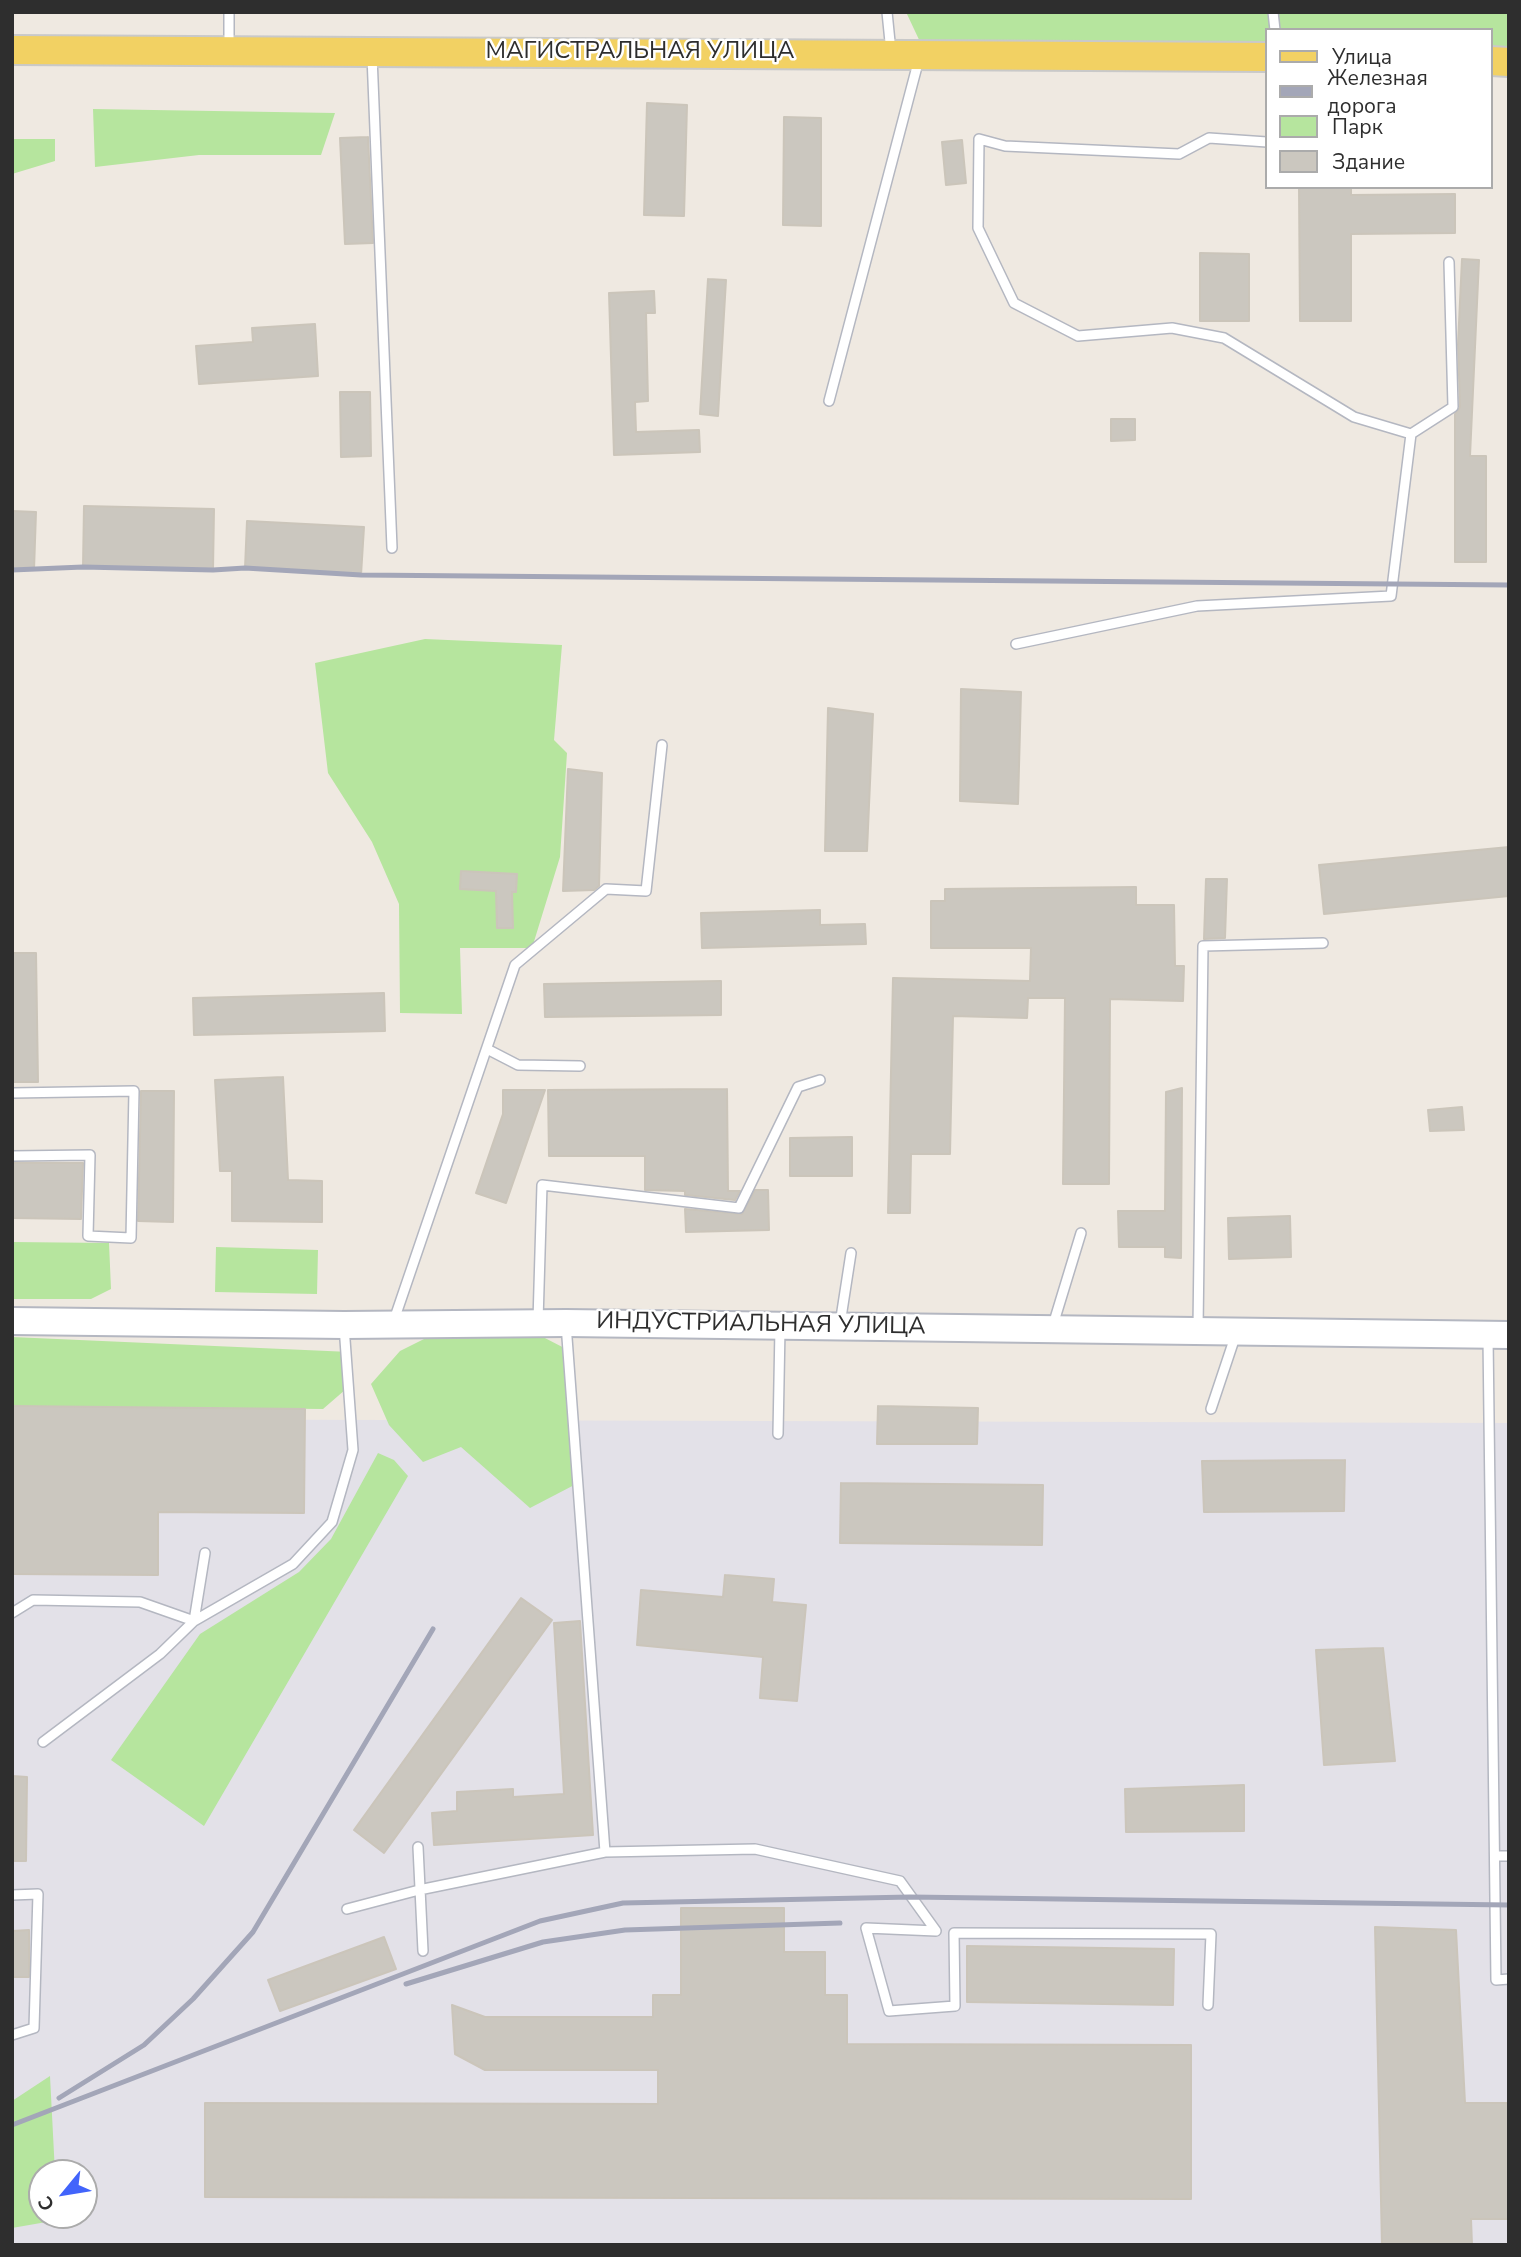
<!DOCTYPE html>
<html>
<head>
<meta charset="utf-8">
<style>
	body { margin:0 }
	#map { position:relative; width:1521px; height:2257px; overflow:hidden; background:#efe9e1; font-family:"Nunito Sans",sans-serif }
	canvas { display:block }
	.frame { position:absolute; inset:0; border:14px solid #2e2e2e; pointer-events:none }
	.legend { position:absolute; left:1265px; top:28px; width:228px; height:161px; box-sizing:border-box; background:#fff; border:2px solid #ababab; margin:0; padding:9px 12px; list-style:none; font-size:21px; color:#2e2e2e }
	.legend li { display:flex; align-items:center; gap:14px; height:35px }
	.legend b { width:35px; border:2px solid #ababab }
	.north { position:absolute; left:28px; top:2159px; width:70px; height:70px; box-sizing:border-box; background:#fff; border:2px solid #ababab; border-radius:50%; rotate:240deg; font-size:19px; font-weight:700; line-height:28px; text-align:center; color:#2e2e2e }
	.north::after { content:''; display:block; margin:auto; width:24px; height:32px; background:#4264fb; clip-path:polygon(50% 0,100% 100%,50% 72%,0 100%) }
</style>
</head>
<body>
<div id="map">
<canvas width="1521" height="2257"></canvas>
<div class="frame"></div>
<ul class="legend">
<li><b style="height:9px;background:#f2d163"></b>Улица</li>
<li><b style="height:9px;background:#a3a6b8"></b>Железная дорога</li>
<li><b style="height:19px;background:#b6e59e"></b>Парк</li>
<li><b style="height:19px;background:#cbc7bf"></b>Здание</li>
</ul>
<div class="north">С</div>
</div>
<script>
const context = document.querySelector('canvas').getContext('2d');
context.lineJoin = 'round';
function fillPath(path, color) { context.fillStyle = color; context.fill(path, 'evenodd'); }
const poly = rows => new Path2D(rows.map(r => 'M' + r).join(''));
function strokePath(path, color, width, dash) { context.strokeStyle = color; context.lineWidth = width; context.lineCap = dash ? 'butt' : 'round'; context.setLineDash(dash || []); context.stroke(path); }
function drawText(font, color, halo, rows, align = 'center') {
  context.font = font + ' "Nunito Sans",sans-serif'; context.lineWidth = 5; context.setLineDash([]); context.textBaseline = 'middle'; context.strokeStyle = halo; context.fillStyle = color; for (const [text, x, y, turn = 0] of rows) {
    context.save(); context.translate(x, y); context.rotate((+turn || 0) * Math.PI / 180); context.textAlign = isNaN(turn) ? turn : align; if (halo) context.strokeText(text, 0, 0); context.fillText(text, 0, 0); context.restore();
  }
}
const industrial = poly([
	[12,1419,1509,1423,1509,2245,12,2245],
	[42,2173,84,2173,84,2215,42,2215]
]);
const green = poly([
	[906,12,1509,12,1509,47,1491,47,1491,30,1267,30,1267,47,922,46],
	[93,109,335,113,321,155,199,155,95,167],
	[12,139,55,139,55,161,12,174],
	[425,639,562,645,554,740,567,753,560,857,532,948,460,948,462,1014,400,1013,399,904,372,842,328,773,315,663],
	[12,1242,109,1243,111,1289,91,1299,12,1299],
	[216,1247,318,1250,317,1294,215,1292],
	[430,1336,541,1336,572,1352,580,1482,530,1508,461,1447,423,1462,389,1425,371,1384,400,1351],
	[12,1337,350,1352,353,1383,323,1409,12,1406],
	[378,1453,394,1460,408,1476,204,1826,111,1760,200,1634,299,1572,331,1539],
	[50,2076,55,2173,42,2173,42,2215,57,2215,58,2220,12,2228,12,2101]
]);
const building = poly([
	[647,103,687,105,684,216,644,215,647,103],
	[784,117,821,118,821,226,783,225,784,117],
	[368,137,373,243,345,244,340,138,368,137],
	[962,140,966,183,946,185,942,142,962,140],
	[1299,187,1351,187,1351,195,1455,194,1455,233,1351,234,1351,321,1300,321,1299,187],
	[1200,253,1249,254,1249,321,1200,321,1200,253],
	[1462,259,1479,260,1470,456,1486,456,1486,562,1455,562,1455,414,1460,407,1458,344,1462,259],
	[708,279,726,280,718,416,700,414,708,279],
	[654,291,655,313,646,313,648,401,635,402,636,432,699,430,700,452,614,455,609,293,654,291],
	[315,324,318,376,199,384,196,346,253,342,252,328,315,324],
	[340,392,370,392,371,456,341,457,340,392],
	[1111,419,1135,419,1135,440,1111,441,1111,419],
	[84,506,214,509,213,570,83,567,84,506],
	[12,511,36,512,34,570,12,569,12,511],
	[247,521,364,527,361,575,245,568,247,521],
	[961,689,1021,692,1018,804,960,801,961,689],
	[828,708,873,714,867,851,825,851,828,708],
	[568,769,602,773,599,886,594,890,563,891,568,769],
	[1509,847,1509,896,1324,914,1319,865,1509,847],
	[461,871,517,874,516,892,512,892,513,928,497,928,496,891,460,889,461,871],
	[1206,879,1227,879,1225,938,1204,939,1206,879],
	[1136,887,1136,905,1174,905,1175,966,1184,966,1183,1001,1110,999,1109,1184,1063,1184,1065,998,1028,998,1027,1018,953,1016,950,1154,911,1154,910,1213,888,1213,893,978,1030,981,1031,948,931,948,931,901,945,901,945,889,1136,887],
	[820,910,820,925,865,924,866,944,702,948,701,913,820,910],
	[12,953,36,953,38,1082,12,1082,12,953],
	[721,981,721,1015,545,1017,544,984,721,981],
	[384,993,385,1031,194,1035,193,998,384,993],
	[283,1077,288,1180,322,1181,322,1222,232,1221,232,1171,220,1171,215,1080,283,1077],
	[1182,1088,1181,1258,1165,1257,1165,1247,1119,1247,1118,1211,1165,1211,1166,1092,1182,1088],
	[727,1089,728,1191,740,1191,735,1200,685,1195,685,1191,645,1190,645,1156,549,1156,548,1090,727,1089],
	[503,1090,545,1090,506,1203,476,1193,503,1114,503,1090],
	[141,1091,174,1091,173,1222,138,1221,141,1091],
	[1462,1107,1464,1130,1430,1131,1428,1110,1462,1107],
	[852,1137,852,1176,790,1176,790,1138,852,1137],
	[12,1163,83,1163,81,1219,12,1218,12,1163],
	[755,1190,768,1190,769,1230,686,1232,685,1209,742,1214,755,1190],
	[1290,1216,1291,1257,1229,1259,1228,1218,1290,1216],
	[12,1406,305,1409,304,1513,158,1512,158,1575,12,1574,12,1406],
	[878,1406,978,1408,977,1444,877,1444,878,1406],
	[1345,1460,1344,1511,1204,1512,1202,1461,1345,1460],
	[841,1483,1043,1485,1042,1545,840,1543,841,1483],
	[725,1575,774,1579,772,1602,806,1605,797,1701,760,1698,763,1657,637,1645,641,1590,723,1597,725,1575],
	[521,1598,552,1620,384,1853,354,1830,521,1598],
	[580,1621,593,1835,434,1845,432,1813,457,1811,457,1792,513,1789,513,1797,564,1794,554,1623,580,1621],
	[1383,1648,1395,1761,1324,1765,1316,1650,1383,1648],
	[12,1776,27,1777,26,1861,12,1861,12,1776],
	[1244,1785,1244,1831,1126,1832,1125,1789,1244,1785],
	[681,1908,784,1908,784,1952,825,1952,825,1995,847,1995,847,2044,1191,2045,1191,2199,205,2197,205,2103,658,2104,658,2070,485,2070,455,2054,452,2005,485,2017,653,2017,653,1995,681,1995,681,1908],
	[1375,1927,1456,1930,1465,2103,1509,2103,1509,2219,1471,2219,1472,2245,1382,2245,1375,1927],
	[29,1930,29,1977,12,1977,12,1931,29,1930],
	[384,1937,396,1969,280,2011,268,1980,384,1937],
	[967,1946,1174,1949,1173,2005,967,2002,967,1946]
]);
const lane = poly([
	[887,12,891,52],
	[1273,12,1275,30],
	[229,48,229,12],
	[372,56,392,548],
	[1267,142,1209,138,1179,154,1005,146,979,139,978,228,1014,303,1078,336,1172,328,1224,338,1354,417,1411,434],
	[829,401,919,59],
	[1016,644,1197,606,1391,596,1411,434,1453,407,1449,262],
	[487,1049,518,1065,580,1066],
	[12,1093,134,1091,131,1238,88,1236,90,1155,12,1156],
	[538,1321,542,1185,739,1208,798,1087,820,1080],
	[393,1323,515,965,606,889,646,891,662,745],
	[840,1324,851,1253],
	[1053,1325,1081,1233],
	[1198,1328,1203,946,1323,943],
	[1488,1337,1496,1980,1509,1979],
	[1211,1409,1236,1334],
	[778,1434,780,1328],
	[205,1553,194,1621,293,1564,332,1522,353,1450,344,1326],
	[12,1613,33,1600,140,1602,194,1621,160,1654,43,1742],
	[418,1847,423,1951],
	[605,1852,755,1849,900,1881,936,1931,866,1928,889,2011,955,2006,954,1933,1211,1934,1208,2005],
	[1495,1856,1509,1856],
	[12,1895,38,1894,34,2028,12,2035],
	[347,1909,419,1890,605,1852,566,1324]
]);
const secondary = poly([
	[12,1321,344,1325,566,1323,1509,1335]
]);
const primary = poly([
	[12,50,1267,57],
	[1491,61,1509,62]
]);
const rail = poly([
	[12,570,83,567,213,570,245,568,361,575,1509,585],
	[406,1984,543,1942,625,1930,840,1923],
	[59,2098,144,2045,193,1999,253,1932,433,1629],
	[12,2125,540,1921,623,1903,910,1897,1509,1905]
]);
const streetNames = [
	["МАГИСТРАЛЬНАЯ УЛИЦА",640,52],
	["ИНДУСТРИАЛЬНАЯ УЛИЦА",761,1325,1]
];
fillPath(industrial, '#e3e1e8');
fillPath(green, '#b6e59e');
fillPath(building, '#cbc7bf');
strokePath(building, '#cbc5ba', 2);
strokePath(lane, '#b4b7c1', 12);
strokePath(secondary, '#b4b7c1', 30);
strokePath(primary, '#c9c9c9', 32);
strokePath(lane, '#fff', 9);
strokePath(secondary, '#fff', 26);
strokePath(primary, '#f2d163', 28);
strokePath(rail, '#a3a6b8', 5);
drawText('24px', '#2e2e2e', '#fff', streetNames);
</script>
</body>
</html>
